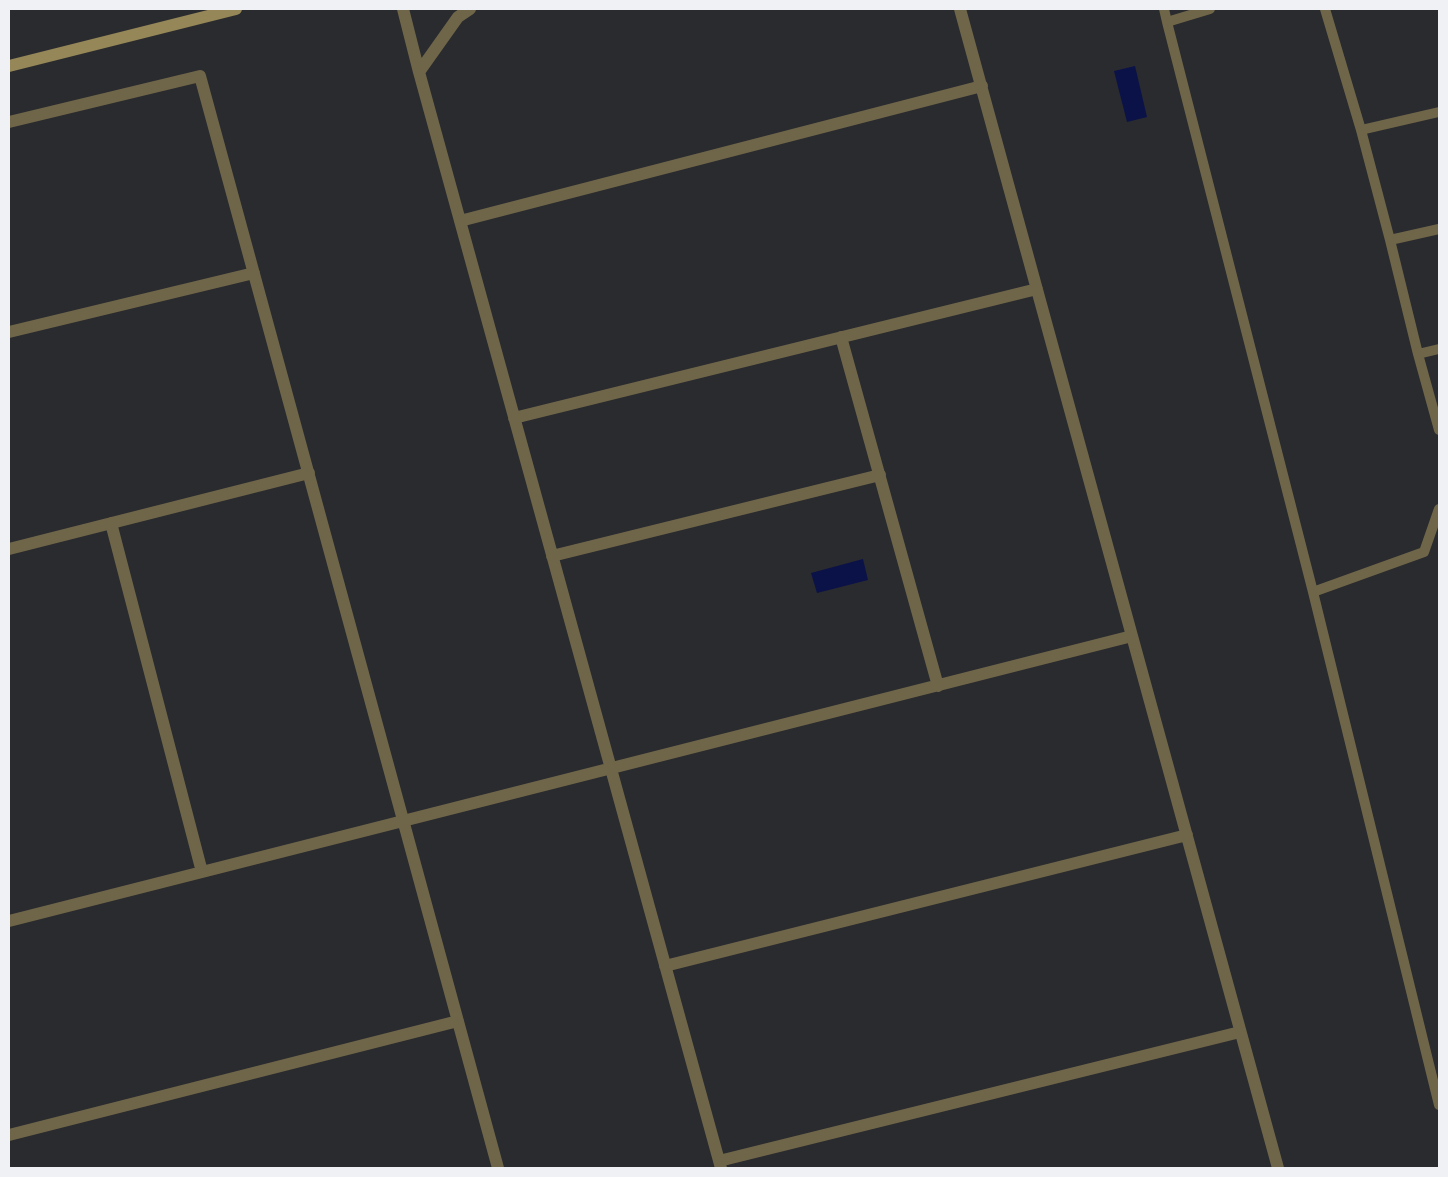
<!DOCTYPE html>
<html>
<head>
<meta charset="utf-8">
<style>
	body { margin:0 }
	#map { position:relative; width:1448px; height:1177px; overflow:hidden; background:#2a2b2f; font-family:Mulish,sans-serif }
	canvas { display:block }
	.frame { position:absolute; inset:0; border:10px solid #f0f1f4; pointer-events:none }
</style>
</head>
<body>
<div id="map">
<canvas width="1448" height="1177"></canvas>
<div class="frame"></div>
</div>
<script>
const context = document.querySelector('canvas').getContext('2d');
context.lineJoin = 'round';
function fillPath(path, color) { context.fillStyle = color; context.fill(path, 'evenodd'); }
const poly = rows => new Path2D(rows.map(r => 'M' + r).join(''));
function strokePath(path, color, width, dash) { context.strokeStyle = color; context.lineWidth = width; context.lineCap = dash ? 'butt' : 'round'; context.setLineDash(dash || []); context.stroke(path); }
const water = poly([
	[1135,66,1147,117,1127,122,1114,71],
	[863,559,868,580,817,593,811,573]
]);
const lane = poly([
	[1164,9,1167,22,1210,9],
	[1325,9,1361,130,1390,240,1418,354,1439,430],
	[1167,22,1313,592,1439,1105],
	[1361,130,1439,112],
	[1390,240,1439,229],
	[1418,354,1439,349],
	[1313,592,1424,552,1439,509]
]);
const street = poly([
	[403,9,419,72],
	[470,9,458,17,419,72,721,1168],
	[960,9,1278,1168],
	[9,122,200,76,498,1168],
	[460,221,982,86],
	[9,332,254,273],
	[841,337,938,686],
	[514,418,1037,289],
	[111,523,202,872],
	[9,549,309,473],
	[552,556,880,475],
	[9,921,1132,636],
	[665,966,1187,835],
	[9,1135,458,1021],
	[719,1161,1240,1032]
]);
const secondary = poly([
	[9,66,236,9]
]);
fillPath(water, '#0b1248');
strokePath(lane, '#6f6649', 10);
strokePath(street, '#6f6649', 12);
strokePath(secondary, '#958757', 12);
</script>
</body>
</html>
